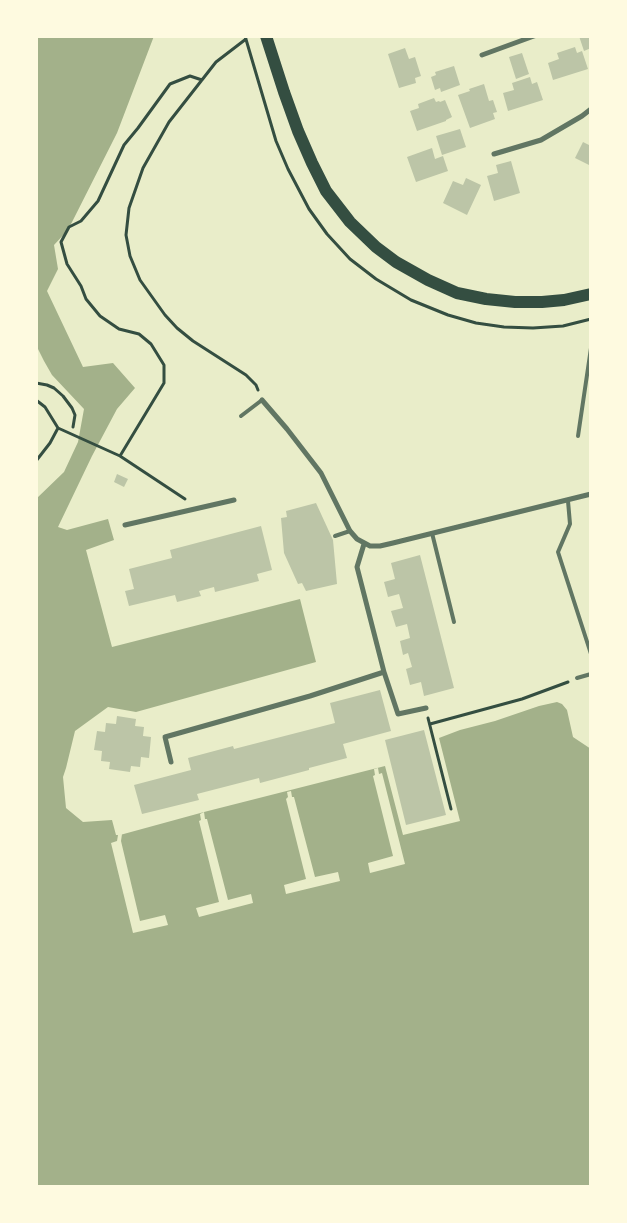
<!DOCTYPE html>
<html>
<head>
<meta charset="utf-8">
<style>
	body { margin:0 }
	#map { position:relative; width:627px; height:1223px; overflow:hidden; background:#e9edc9; font-family:"IBM Plex Sans",sans-serif }
	canvas { display:block }
	.frame { position:absolute; inset:0; border:38px solid #fefae0; pointer-events:none }
</style>
</head>
<body>
<div id="map">
<canvas width="627" height="1223"></canvas>
<div class="frame"></div>
</div>
<script>
const context = document.querySelector('canvas').getContext('2d');
context.lineJoin = 'round';
function fillPath(path, color) { context.fillStyle = color; context.fill(path, 'evenodd'); }
const poly = rows => new Path2D(rows.map(r => 'M' + r).join(''));
function strokePath(path, color, width, dash) { context.strokeStyle = color; context.lineWidth = width; context.lineCap = dash ? 'butt' : 'round'; context.setLineDash(dash || []); context.stroke(path); }
const water = poly([
	[36,36,154,36,117,133,68,230,54,245,58,269,47,291,83,367,113,363,135,388,117,409,92,456,58,527,67,530,108,519,114,540,86,550,112,647,300,599,316,662,136,712,108,707,75,731,66,768,63,777,66,808,83,822,112,820,116,835,120,835,204,812,385,766,403,835,460,821,439,738,460,730,495,721,539,706,557,702,562,704,567,710,573,737,591,749,591,1187,36,1187,36,499,64,472,78,442,84,409,52,375,44,361,36,345]
]);
const pier = poly([
	[378,768,379,774,382,773,405,864,370,873,368,863,393,856,373,776,375,775,374,769],
	[291,791,292,797,294,797,315,877,338,872,340,881,286,894,284,885,306,879,286,799,288,797,287,792],
	[204,812,205,819,207,819,228,900,251,894,253,903,199,917,196,908,219,902,199,821,201,820,200,814],
	[122,834,121,841,140,921,165,915,168,925,133,933,111,843,117,841,118,835]
]);
const building = poly([
	[579,36,591,36,591,48,584,51],
	[575,47,577,53,582,51,588,69,553,80,548,63,559,59,557,53],
	[405,48,409,59,415,57,421,76,415,78,416,83,399,88,388,54],
	[522,53,529,74,516,79,509,57],
	[454,66,460,85,441,92,440,88,435,90,431,77,436,75,435,72],
	[530,77,532,84,537,82,543,100,508,111,503,93,514,90,512,83],
	[484,84,489,101,493,100,497,112,493,113,495,119,470,128,458,95,470,91,469,89],
	[434,98,436,102,439,101,440,102,445,100,452,117,446,120,446,121,417,131,410,111,419,108,418,104],
	[460,129,466,147,442,155,436,136],
	[583,142,591,146,591,166,575,158],
	[432,148,435,159,443,156,448,171,416,182,407,157],
	[511,161,520,193,494,201,487,176,498,173,496,165],
	[466,178,481,185,467,215,443,203,453,181,463,185],
	[117,474,128,479,124,487,114,482],
	[316,503,333,540,337,584,306,591,302,583,298,584,284,553,281,518,287,517,286,511],
	[261,526,272,570,257,574,259,581,215,592,214,587,199,591,201,596,177,602,175,595,129,606,125,591,134,589,129,569,172,558,170,550],
	[420,555,454,688,424,696,421,682,410,685,406,669,412,667,408,653,403,655,400,641,410,638,407,624,396,627,391,611,403,608,399,594,388,597,384,582,395,579,391,563],
	[380,690,391,731,343,744,347,758,309,768,309,770,260,783,259,778,197,794,199,800,142,814,134,785,191,770,188,758,233,746,234,749,335,723,330,703],
	[117,716,136,719,135,726,144,727,143,736,151,737,149,758,141,757,140,767,131,766,130,772,109,769,110,762,101,761,102,751,94,750,97,731,105,732,106,723,116,724],
	[424,730,446,815,406,825,385,740]
]);
const path = poly([
	[245,36,276,141,288,169,309,209,327,234,350,259,376,279,411,300,448,315,476,323,504,327,533,328,563,326,591,319],
	[246,39,216,62,169,122,143,168,129,208,126,235,130,256,140,280,165,315,177,328,193,341,246,375,256,385,258,390],
	[36,383,47,385,54,388,63,396,72,408,75,415,73,427],
	[36,400,45,407,58,428,120,456,185,499],
	[120,456,164,383,164,365,151,344,139,334,119,329,100,316,86,299,81,286,67,264,61,242,69,227,81,221,98,201,124,145,138,128,170,84,190,76,202,80],
	[36,461,50,443,58,428],
	[428,718,451,809],
	[430,724,522,699,568,682]
]);
const service = poly([
	[241,416,262,400],
	[578,436,591,348],
	[568,501,570,524,558,552,591,654],
	[432,533,454,622],
	[335,536,350,531],
	[577,678,591,674]
]);
const minor = poly([
	[482,55,534,36],
	[494,154,541,140,582,116,591,109],
	[262,400,287,429,321,473,350,531,357,539,370,546,380,546,393,543,591,494],
	[125,525,234,500],
	[364,544,357,567,384,672,398,714,426,708],
	[171,762,165,737,310,696,384,672]
]);
const primary = poly([
	[266,36,284,92,298,131,312,163,326,191,350,222,376,247,396,262,428,280,457,293,486,299,515,302,542,302,564,300,591,294]
]);
fillPath(water, '#a3b18a');
fillPath(pier, '#e9edc9');
fillPath(building, '#bcc5a7');
strokePath(path, '#344e41', 3);
strokePath(service, '#617663', 4);
strokePath(minor, '#617663', 5);
strokePath(primary, '#344e41', 12);
</script>
</body>
</html>
